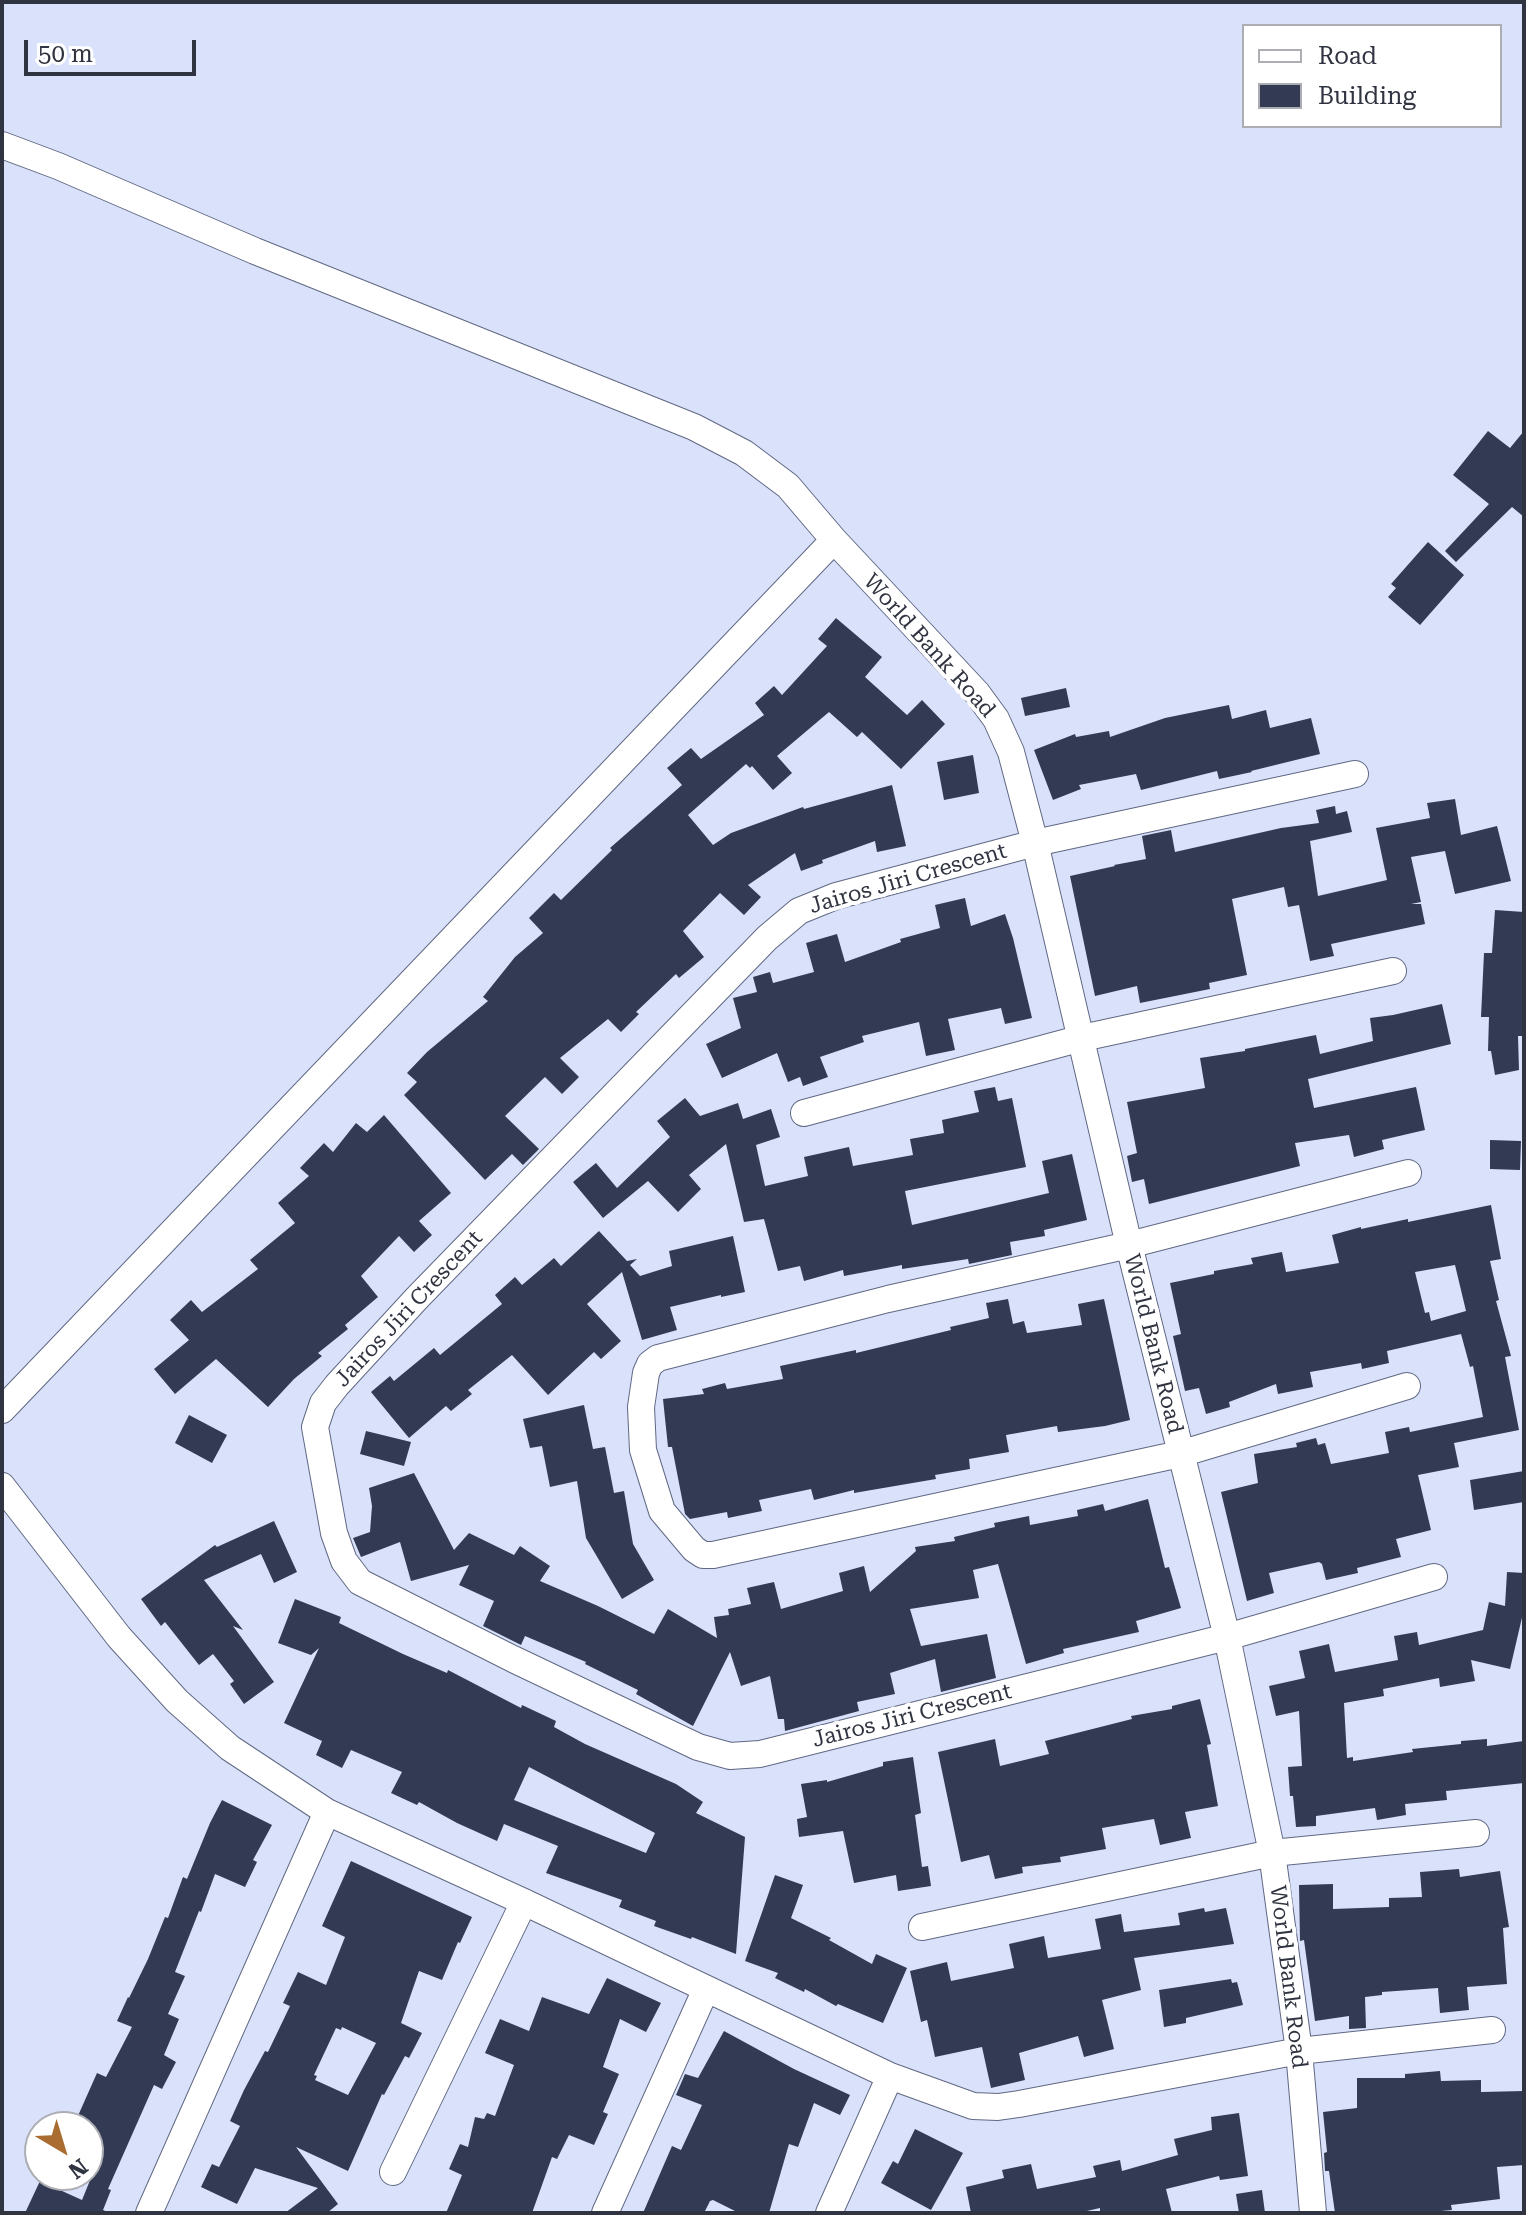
<!DOCTYPE html>
<html>
<head>
<meta charset="utf-8">
<style>
	body { margin:0 }
	#map { position:relative; width:1526px; height:2215px; overflow:hidden; background:#dae2fb; font-family:"Roboto Serif",serif }
	canvas { display:block }
	.frame { position:absolute; inset:0; border:4px solid #303440; pointer-events:none }
	.legend { position:absolute; left:1242px; top:24px; width:260px; height:104px; box-sizing:border-box; background:#fff; border:2px solid #acaeb3; margin:0; padding:10px 14px; list-style:none; font-size:24px; color:#303440 }
	.legend li { display:flex; align-items:center; gap:16px; height:40px }
	.legend b { width:40px; border:2px solid #acaeb3 }
	.north { position:absolute; left:24px; top:2111px; width:80px; height:80px; box-sizing:border-box; background:#fff; border:2px solid #acaeb3; border-radius:50%; rotate:142deg; font-size:22px; font-weight:700; line-height:32px; text-align:center; color:#303440 }
	.north::after { content:''; display:block; margin:auto; width:28px; height:36px; background:#aa6c31; clip-path:polygon(50% 0,100% 100%,50% 72%,0 100%) }
	.scale { position:absolute; left:24px; top:40px; width:172px; height:36px; box-sizing:border-box; border:4px solid #303440; border-top:0; padding-left:10px; font-size:24px; line-height:28px; white-space:nowrap; color:#303440; -webkit-text-stroke:6px #fff; paint-order:stroke }
</style>
</head>
<body>
<div id="map">
<canvas width="1526" height="2215"></canvas>
<div class="frame"></div>
<ul class="legend">
<li><b style="height:10px;background:#fff"></b>Road</li>
<li><b style="height:22px;background:#333a54"></b>Building</li>
</ul>
<div class="north">N</div>
<div class="scale">50 m</div>
</div>
<script>
const context = document.querySelector('canvas').getContext('2d');
context.lineJoin = 'round';
function fillPath(path, color) { context.fillStyle = color; context.fill(path, 'evenodd'); }
const poly = rows => new Path2D(rows.map(r => 'M' + r).join(''));
function strokePath(path, color, width, dash) { context.strokeStyle = color; context.lineWidth = width; context.lineCap = dash ? 'butt' : 'round'; context.setLineDash(dash || []); context.stroke(path); }
function drawText(font, color, halo, rows, align = 'center') {
  context.font = font + ' "Roboto Serif",serif'; context.lineWidth = 8; context.setLineDash([]); context.textBaseline = 'middle'; context.strokeStyle = halo; context.fillStyle = color; for (const [text, x, y, turn = 0] of rows) {
    context.save(); context.translate(x, y); context.rotate((+turn || 0) * Math.PI / 180); context.textAlign = isNaN(turn) ? turn : align; if (halo) context.strokeText(text, 0, 0); context.fillText(text, 0, 0); context.restore();
  }
}
const building = poly([
	[1488,431,1510,448,1524,431,1524,517,1512,507,1456,562,1445,551,1489,504,1453,475],
	[1428,542,1464,575,1420,625,1388,597,1396,588,1391,584],
	[836,618,882,657,865,677,907,715,922,700,945,724,901,769,862,732,857,737,829,712,777,756,792,773,773,790,752,766,750,768,746,764,688,815,713,845,731,833,803,807,804,809,892,785,906,846,877,852,875,841,822,860,823,863,801,871,795,853,748,885,761,897,744,915,720,893,683,931,704,957,679,978,676,974,636,1012,639,1014,621,1032,608,1019,560,1058,579,1077,562,1094,545,1077,505,1116,539,1149,523,1165,512,1154,485,1180,404,1095,417,1082,407,1073,427,1052,488,1001,483,997,515,957,543,933,529,918,554,893,561,900,612,850,610,848,682,785,667,768,691,748,701,759,764,715,755,703,774,686,782,695,827,646,818,639],
	[1066,688,1070,707,1025,716,1021,698],
	[1229,705,1232,719,1266,710,1270,728,1311,718,1320,754,1251,771,1252,772,1219,779,1217,771,1141,790,1136,774,1079,785,1081,789,1053,800,1034,750,1075,734,1076,737,1109,731,1110,737,1165,718],
	[973,755,979,793,944,800,937,762],
	[1455,799,1461,835,1497,826,1511,881,1455,894,1445,851,1411,857,1421,902,1411,904,1421,904,1425,924,1331,944,1334,956,1310,961,1299,905,1288,907,1284,887,1232,899,1247,975,1209,983,1210,989,1140,1003,1137,986,1095,996,1070,876,1115,866,1114,865,1146,859,1142,836,1171,830,1175,852,1281,828,1319,823,1316,810,1335,806,1336,814,1347,811,1352,832,1310,841,1318,896,1387,880,1376,828,1430,818,1427,803],
	[965,898,971,926,1005,914,1013,938,1032,1018,1005,1024,1001,1008,948,1019,955,1050,926,1056,919,1022,862,1036,864,1042,820,1057,828,1077,803,1086,800,1077,788,1082,777,1053,722,1078,706,1044,741,1028,733,998,757,992,753,977,770,972,773,983,814,972,806,943,837,934,845,962,901,942,900,939,940,928,935,905],
	[1495,910,1524,912,1524,1036,1518,1036,1519,1070,1495,1075,1491,1051,1488,1051,1489,1017,1481,1017,1484,953,1492,953],
	[1442,1004,1451,1044,1308,1079,1314,1108,1416,1087,1425,1130,1382,1140,1384,1149,1354,1157,1349,1135,1295,1143,1300,1166,1149,1204,1144,1179,1132,1182,1127,1156,1137,1153,1127,1102,1205,1088,1200,1058,1245,1051,1245,1049,1316,1035,1320,1054,1373,1041,1370,1018,1393,1015],
	[995,1087,998,1101,1012,1098,1026,1167,905,1191,912,1225,1049,1193,1042,1161,1072,1154,1087,1220,1044,1230,1045,1236,1010,1242,1012,1255,969,1264,968,1259,902,1269,902,1265,844,1276,843,1270,804,1281,800,1266,778,1271,764,1219,744,1222,726,1144,689,1175,701,1189,678,1212,648,1181,603,1218,573,1182,596,1163,617,1188,670,1137,657,1121,685,1098,700,1116,738,1103,743,1119,771,1109,780,1137,756,1145,765,1186,808,1176,804,1157,849,1147,853,1166,913,1155,910,1139,944,1133,942,1120,979,1112,974,1091],
	[384,1115,451,1193,419,1221,432,1235,414,1252,399,1236,361,1276,378,1297,345,1325,348,1329,318,1353,322,1356,294,1379,268,1407,216,1359,175,1394,154,1369,189,1340,170,1320,191,1300,202,1312,258,1269,250,1260,295,1223,278,1203,309,1176,300,1168,324,1143,333,1152,356,1123,367,1132],
	[1490,1140,1521,1141,1520,1170,1490,1169],
	[1491,1205,1501,1259,1490,1261,1499,1300,1496,1301,1511,1356,1505,1357,1519,1430,1454,1443,1459,1467,1418,1475,1431,1530,1396,1539,1401,1557,1357,1568,1358,1573,1326,1580,1322,1564,1319,1562,1269,1573,1274,1593,1247,1601,1221,1492,1258,1483,1254,1454,1297,1447,1296,1443,1316,1438,1318,1445,1325,1443,1331,1464,1389,1453,1385,1432,1409,1427,1410,1432,1483,1417,1473,1366,1470,1367,1461,1334,1387,1351,1389,1363,1362,1369,1361,1363,1310,1372,1313,1387,1278,1394,1276,1384,1229,1402,1230,1407,1206,1414,1199,1388,1185,1391,1173,1336,1181,1334,1170,1283,1214,1274,1214,1271,1253,1264,1251,1258,1282,1252,1286,1272,1339,1263,1332,1235,1361,1227,1361,1229,1408,1219,1408,1222],
	[1455,1265,1466,1311,1431,1321,1429,1312,1425,1313,1415,1272],
	[599,1231,627,1261,637,1259,630,1265,640,1276,672,1266,669,1251,733,1236,745,1292,721,1297,721,1295,670,1307,677,1330,642,1340,622,1272,587,1304,621,1341,601,1359,594,1352,548,1395,512,1355,468,1390,472,1394,451,1411,446,1406,409,1438,371,1392,390,1376,394,1381,434,1348,440,1355,502,1304,495,1295,515,1277,522,1285,554,1258,561,1266],
	[1008,1299,1013,1324,1024,1321,1027,1333,1082,1325,1078,1304,1104,1299,1130,1420,1105,1426,1058,1432,1057,1426,1006,1435,1009,1452,969,1459,970,1469,935,1475,936,1479,854,1493,854,1490,814,1500,811,1489,759,1500,762,1511,728,1518,727,1512,690,1519,685,1514,672,1447,668,1447,663,1399,704,1394,702,1389,725,1383,727,1389,783,1379,780,1366,856,1350,856,1353,951,1330,950,1327,989,1318,986,1303],
	[584,1405,593,1449,605,1447,614,1493,624,1491,633,1544,654,1580,622,1599,586,1538,577,1481,550,1487,542,1446,530,1448,523,1419],
	[189,1415,227,1435,212,1463,175,1443],
	[366,1431,411,1442,404,1466,360,1454],
	[1524,1471,1524,1502,1474,1510,1470,1480],
	[414,1473,454,1550,469,1533,514,1555,520,1546,550,1566,540,1581,598,1606,654,1634,668,1609,717,1638,714,1617,729,1615,728,1609,751,1604,747,1588,774,1582,781,1609,843,1591,839,1573,864,1566,870,1592,916,1551,915,1547,955,1541,954,1537,995,1527,994,1523,1029,1516,1030,1525,1078,1516,1077,1510,1103,1504,1105,1511,1148,1499,1165,1568,1169,1567,1181,1608,1136,1621,1139,1632,1063,1649,1064,1653,1026,1664,998,1564,973,1570,979,1598,910,1609,921,1646,987,1634,996,1678,941,1692,935,1659,890,1673,895,1694,857,1702,859,1711,785,1731,784,1719,778,1719,770,1676,741,1686,730,1652,693,1726,636,1694,638,1690,585,1664,586,1662,525,1636,521,1645,483,1626,494,1601,459,1585,469,1565,411,1581,400,1542,361,1557,353,1538,370,1532,372,1506,369,1488],
	[274,1521,297,1572,274,1583,261,1554,204,1580,243,1630,233,1626,274,1682,244,1704,230,1684,234,1681,213,1654,199,1665,165,1622,161,1626,141,1599,215,1545,217,1547],
	[1507,1572,1524,1573,1524,1609,1510,1669,1471,1660,1475,1681,1440,1687,1439,1678,1383,1689,1384,1696,1344,1703,1347,1758,1353,1757,1353,1761,1413,1752,1412,1749,1461,1744,1461,1741,1487,1739,1487,1746,1524,1741,1524,1783,1446,1791,1447,1800,1405,1804,1406,1815,1377,1820,1375,1808,1316,1816,1316,1826,1296,1827,1293,1796,1290,1796,1288,1767,1302,1766,1299,1711,1276,1716,1269,1686,1305,1678,1299,1651,1329,1644,1335,1672,1398,1660,1394,1636,1417,1632,1419,1645,1483,1630,1489,1602,1505,1606],
	[295,1599,341,1617,339,1623,403,1654,447,1673,448,1670,521,1708,522,1705,556,1721,554,1727,585,1744,676,1784,703,1802,696,1813,745,1837,736,1954,692,1937,691,1939,654,1926,656,1921,619,1907,622,1900,546,1873,558,1846,504,1824,497,1841,457,1823,419,1802,417,1805,391,1793,402,1772,351,1750,342,1768,316,1755,322,1741,284,1723,319,1648,311,1655,278,1643],
	[529,1767,655,1833,646,1853,514,1800],
	[1200,1699,1211,1744,1207,1745,1218,1806,1185,1812,1191,1838,1160,1845,1154,1819,1102,1828,1106,1849,1060,1857,1061,1862,1022,1867,1023,1873,995,1879,989,1855,961,1862,938,1752,995,1739,1000,1766,1049,1754,1045,1741,1132,1719,1131,1716,1172,1709,1172,1706],
	[913,1757,921,1813,915,1815,922,1867,928,1866,931,1886,898,1891,896,1875,854,1883,843,1831,799,1837,797,1819,807,1817,801,1784,827,1780,827,1782,883,1766,883,1762],
	[222,1800,272,1825,253,1860,257,1862,245,1887,215,1874,201,1912,199,1911,175,1972,185,1976,168,2014,179,2019,164,2055,176,2062,162,2089,154,2085,108,2189,111,2190,103,2210,110,2213,25,2213,40,2181,82,2200,102,2151,88,2145,88,2127,73,2127,97,2073,106,2077,132,2027,117,2021,128,1997,129,1998,148,1959,165,1917,168,1918,183,1877,187,1879,210,1823],
	[351,1861,472,1917,460,1943,458,1942,442,1980,419,1971,401,2023,422,2033,409,2058,405,2056,384,2095,382,2094,348,2171,296,2147,338,2204,327,2213,285,2213,318,2188,255,2168,237,2204,201,2187,212,2164,219,2167,240,2126,230,2121,244,2090,265,2051,268,2052,290,2006,283,2003,298,1972,326,1985,345,1937,322,1926],
	[342,2027,376,2043,348,2095,315,2080,317,2076,314,2075,336,2028,341,2030],
	[1459,1869,1460,1877,1500,1871,1509,1927,1503,1928,1507,1984,1467,1987,1469,2010,1440,2013,1438,1988,1382,1992,1382,1995,1365,1997,1366,2028,1349,2029,1349,2016,1315,2021,1304,1940,1300,1941,1299,1885,1333,1884,1333,1909,1389,1907,1389,1898,1422,1897,1420,1872],
	[775,1875,803,1885,791,1918,831,1938,829,1940,872,1964,876,1954,907,1968,883,2023,838,2004,836,2006,805,1989,804,1992,775,1978,778,1973,745,1961],
	[1204,1908,1205,1912,1226,1908,1234,1944,1134,1958,1141,1990,1102,2000,1114,2049,1084,2057,1078,2036,1019,2053,1025,2080,991,2088,982,2047,935,2057,927,2020,921,2022,910,1971,947,1962,951,1981,1014,1968,1009,1944,1044,1936,1048,1958,1101,1949,1095,1919,1121,1914,1124,1932,1180,1925,1178,1913],
	[607,1978,661,2003,646,2032,620,2019,603,2067,619,2074,603,2112,608,2114,594,2145,569,2135,557,2159,552,2157,532,2213,446,2213,462,2175,449,2169,460,2144,468,2147,475,2117,484,2119,487,2113,495,2116,514,2065,485,2053,500,2019,529,2031,542,1997,589,2014],
	[1231,1979,1232,1983,1237,1982,1243,2005,1186,2018,1186,2023,1164,2027,1159,1990],
	[724,2031,794,2069,850,2095,840,2115,814,2103,798,2147,789,2144,769,2213,739,2213,713,2200,710,2201,704,2213,643,2213,672,2146,681,2150,702,2105,676,2095,685,2074,698,2078],
	[1440,2071,1441,2081,1481,2080,1481,2092,1524,2091,1524,2165,1497,2167,1500,2199,1451,2205,1452,2210,1419,2213,1335,2213,1329,2171,1325,2171,1324,2153,1327,2152,1323,2112,1357,2108,1357,2078,1405,2078,1405,2074],
	[1239,2113,1248,2176,1220,2180,1219,2176,1166,2189,1172,2213,1100,2213,1100,2208,1078,2213,971,2213,966,2187,1004,2178,1002,2170,1031,2164,1037,2189,1096,2177,1093,2166,1120,2160,1122,2171,1178,2155,1174,2139,1212,2130,1211,2117],
	[915,2129,963,2153,931,2210,881,2183,893,2161,898,2164],
	[1262,2190,1265,2213,1239,2213,1236,2194]
]);
const street = poly([
	[2,145,58,166,255,251,694,427,744,453,788,486,834,540,977,693,996,719,1011,752,1035,843,1129,1245,1227,1637,1272,1853,1299,2051,1313,2213],
	[1355,774,1035,843,836,896,799,911,767,938,417,1298,337,1385,323,1403,315,1427,334,1533,344,1561,360,1582,513,1659,698,1747,730,1756,760,1754,1227,1637,1434,1577],
	[804,1113,1082,1038,1393,971],
	[1407,1386,1180,1454,713,1555,703,1555,694,1549,662,1511,643,1450,641,1407,646,1373,650,1364,658,1358,888,1299,1129,1245,1408,1173],
	[2,1410,834,540],
	[2,1486,119,1637,177,1701,230,1748,327,1812],
	[922,1927,1272,1853,1476,1833],
	[393,2172,524,1902],
	[149,2213,327,1812,524,1902,890,2076,973,2106,998,2107,1019,2104,1299,2051,1492,2030],
	[605,2213,706,1989],
	[829,2213,890,2076]
]);
const streetNames = [
	["World Bank Road",929,646,48],
	["Jairos Jiri Crescent",908,879,-16],
	["Jairos Jiri Crescent",409,1309,-47],
	["World Bank Road",1153,1344,76],
	["Jairos Jiri Crescent",912,1716,-14],
	["World Bank Road",1288,1977,83]
];
fillPath(building, '#333a54');
strokePath(street, '#606883', 28);
strokePath(street, '#fff', 26);
drawText('22px', '#303440', '#fff', streetNames);
</script>
</body>
</html>
